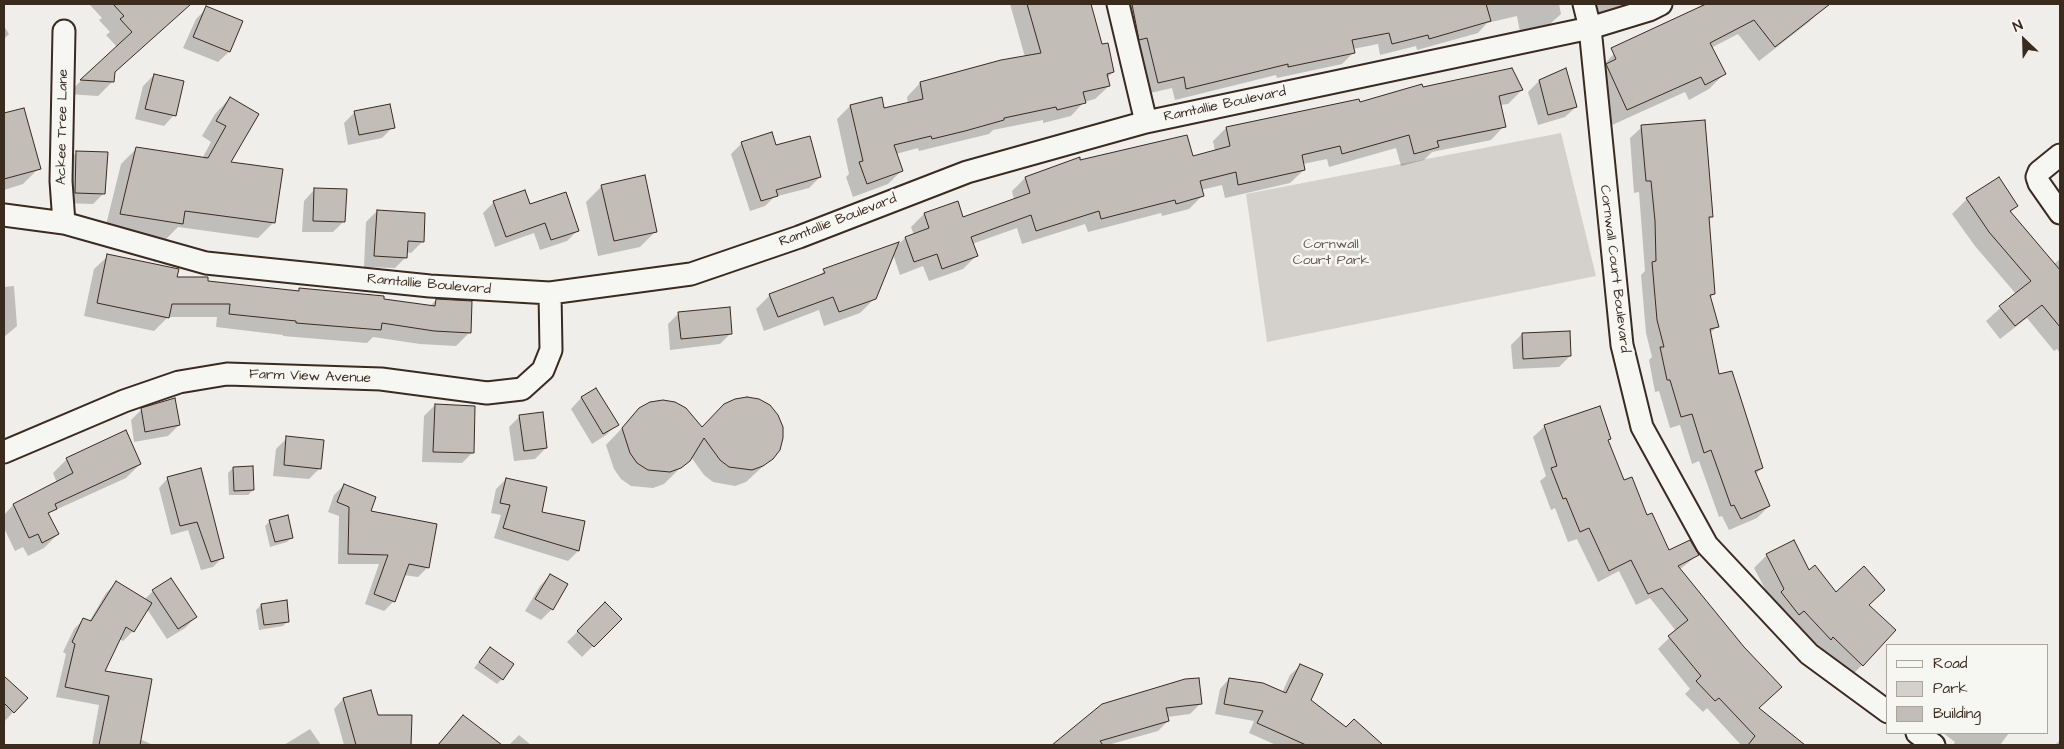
<!DOCTYPE html>
<html>
<head>
<meta charset="utf-8">
<style>
	body { margin:0 }
	#map { position:relative; width:2064px; height:749px; overflow:hidden; background:#efeeea; font-family:"Architects Daughter",sans-serif }
	canvas { display:block }
	.frame { position:absolute; inset:0; border:5px solid #3b2a1e; pointer-events:none }
	.legend { position:absolute; left:1886px; top:644px; width:162px; height:90px; box-sizing:border-box; background:#f6f6f2; border:1px solid #aba49d; margin:0; padding:6px 9px; list-style:none; font-size:15px; color:#3b2a1e }
	.legend li { display:flex; align-items:center; gap:10px; height:25px }
	.legend b { width:25px; border:1px solid #aba49d }
	.north { position:absolute; left:1999px; top:15px; width:50px; height:50px; -webkit-text-stroke:4px #f6f6f2; paint-order:stroke; rotate:336deg; font-size:14px; font-weight:700; line-height:20px; text-align:center; color:#3b2a1e }
	.north::after { content:''; display:block; margin:auto; width:18px; height:22px; background:#3b2a1e; clip-path:polygon(50% 0,100% 100%,50% 72%,0 100%) }
</style>
</head>
<body>
<div id="map">
<canvas width="2064" height="749"></canvas>
<div class="frame"></div>
<ul class="legend">
<li><b style="height:6px;background:#f6f6f2"></b>Road</li>
<li><b style="height:14px;background:#d4d1cc"></b>Park</li>
<li><b style="height:14px;background:#c2bdb7"></b>Building</li>
</ul>
<div class="north">N</div>
</div>
<script>
const context = document.querySelector('canvas').getContext('2d');
context.lineJoin = 'round';
function fillPath(path, color) { context.fillStyle = color; context.fill(path, 'evenodd'); }
const poly = rows => new Path2D(rows.map(r => 'M' + r).join(''));
function strokePath(path, color, width, dash) { context.strokeStyle = color; context.lineWidth = width; context.lineCap = dash ? 'butt' : 'round'; context.setLineDash(dash || []); context.stroke(path); }
function drawText(font, color, halo, rows, align = 'center') {
  context.font = font + ' "Architects Daughter",sans-serif'; context.lineWidth = 5; context.setLineDash([]); context.textBaseline = 'middle'; context.strokeStyle = halo; context.fillStyle = color; for (const [text, x, y, turn = 0] of rows) {
    context.save(); context.translate(x, y); context.rotate((+turn || 0) * Math.PI / 180); context.textAlign = isNaN(turn) ? turn : align; if (halo) context.strokeText(text, 0, 0); context.fillText(text, 0, 0); context.restore();
  }
}
const green = poly([
	[1561,133,1596,276,1267,342,1246,194]
]);
const shadow = poly([
	[92,4,170,4,179,13,114,73,113,81,98,96,67,94,117,47,106,35,110,32,99,20,102,18,90,5],
	[1010,4,1090,4,1102,46,1113,72,1107,78,1109,86,1095,99,1084,102,1071,116,1043,123,1043,120,993,130,989,134,919,151,918,148,896,154,902,170,888,184,853,197,846,177,849,174,837,119,850,106,883,110,908,104,907,97,920,83,1025,57],
	[1118,4,1559,4,1561,14,1549,25,1520,32,1517,16,1487,23,1478,33,1417,50,1416,46,1380,55,1378,44,1353,49,1353,53,1342,64,1277,78,1276,75,1175,100,1172,88,1146,94],
	[1589,4,1634,4,1599,22],
	[1709,4,1823,4,1825,6,1809,22,1759,61,1738,34,1711,48,1724,74,1709,89,1689,100,1685,92,1612,125,1592,80,1598,70,1614,54],
	[207,8,241,22,229,52,218,62,183,48,196,19],
	[4,26,9,34,4,39],
	[154,75,174,115,164,126,135,119,143,86],
	[1539,81,1576,107,1565,117,1538,125,1528,92],
	[1422,88,1522,90,1508,104,1500,105,1504,126,1491,140,1432,152,1424,160,1401,166,1396,148,1329,167,1327,159,1303,164,1304,170,1290,183,1225,198,1222,185,1201,190,1202,196,1189,209,1162,216,1161,213,1088,232,1085,224,1022,244,1017,228,972,244,976,256,963,269,929,281,923,266,900,275,893,254,875,298,860,313,824,326,819,310,764,331,756,309,770,295,818,277,824,271,895,248,905,238,914,235,911,227,924,214,957,202,963,219,1014,200,1012,191,1025,178,1079,159,1080,161,1192,157,1215,151,1213,141,1226,128,1359,104],
	[230,98,229,163,281,170,273,223,258,238,178,227,166,239,105,229,121,164,137,148,202,159,211,142,202,136,215,114],
	[23,109,39,168,23,184,4,190,4,115],
	[355,112,393,127,382,138,348,145,344,123],
	[1642,127,1711,217,1708,220,1714,294,1710,298,1717,327,1709,334,1718,376,1762,468,1755,475,1769,506,1757,518,1729,530,1722,516,1719,517,1699,461,1692,464,1680,425,1670,428,1659,391,1655,392,1649,360,1652,357,1646,333,1641,275,1645,271,1639,192,1634,193,1630,138],
	[742,143,776,146,820,177,809,188,774,197,765,206,750,211,731,154],
	[77,152,104,193,93,204,64,203,66,163],
	[1998,178,2017,205,2010,213,2054,264,2060,259,2060,353,2057,349,2054,351,2027,318,2000,339,1986,321,2016,294,1975,246,1952,214,1967,199],
	[602,186,656,231,640,247,598,256,586,202],
	[314,190,344,221,333,232,302,232,304,201],
	[494,202,529,206,578,230,567,241,540,250,534,233,495,247,483,213],
	[377,211,422,242,411,253,406,252,406,257,395,268,364,267,366,222],
	[108,256,176,278,298,292,300,290,430,306,436,300,470,332,456,346,420,344,373,337,367,343,283,336,283,335,216,327,217,317,168,317,154,331,84,316,94,269],
	[14,286,17,326,4,337,4,287],
	[679,313,731,333,720,344,670,350,668,324],
	[1522,334,1570,356,1559,367,1513,369,1511,345],
	[595,390,617,424,606,435,592,444,571,409,581,398],
	[435,405,472,453,462,463,422,462,424,416],
	[640,409,702,429,772,458,746,482,735,486,713,482,704,475,691,457,664,484,653,488,631,486,621,479,614,469,606,445],
	[141,410,179,425,168,436,134,442,131,420],
	[520,416,546,448,535,459,514,461,509,427],
	[1545,426,1607,441,1623,482,1668,551,1698,555,1679,570,1757,709,1794,738,1788,745,1741,745,1707,708,1703,712,1685,694,1690,689,1658,649,1676,631,1650,598,1636,605,1619,571,1598,582,1577,539,1568,542,1555,508,1551,510,1540,481,1546,476,1533,437],
	[287,438,320,468,309,479,273,476,276,449],
	[67,459,140,464,126,478,51,512,48,515,58,534,44,548,28,556,23,547,15,551,4,528,4,515,13,505,57,483,53,473],
	[233,468,253,490,248,495,229,495,228,473],
	[168,478,223,557,213,567,201,570,188,530,171,535,159,488],
	[506,479,541,513,584,522,578,551,568,561,494,538,501,515,491,513,496,489],
	[344,485,369,512,428,567,418,577,403,575,394,601,384,611,365,604,379,564,338,564,339,516,328,512,334,495],
	[270,521,292,537,287,542,270,547,265,526],
	[1767,555,1836,593,1868,605,1862,665,1849,678,1772,602,1754,568],
	[550,575,552,609,541,620,525,611,540,586],
	[116,583,144,600,153,591,196,617,185,628,167,639,147,609,133,631,123,641,119,639,103,671,140,739,153,745,92,745,99,705,56,697,66,654,63,652,74,629,84,619,89,622,106,593],
	[605,604,620,619,582,657,567,642],
	[261,605,288,621,283,626,259,630,256,610],
	[490,648,502,679,497,684,474,668],
	[1300,666,1309,700,1346,729,1378,742,1376,745,1276,745,1249,733,1254,721,1215,714,1220,689,1229,679,1282,693,1290,675],
	[12,685,26,698,4,722,4,693],
	[370,692,377,716,410,716,410,745,344,745,334,709,343,699],
	[1200,704,1190,714,1167,717,1168,721,1158,731,1108,745,1054,745,1102,705],
	[463,716,500,745,437,745],
	[310,729,321,745,284,745],
	[1943,733,2009,733,2000,745,1953,745,1955,742],
	[519,735,531,745,509,745],
	[2060,740,2060,745,2055,745]
]);
const building = poly([
	[113,4,191,4,115,72,114,82,80,80,132,32,120,19,124,16,113,4],
	[1027,4,1091,4,1102,44,1108,43,1114,72,1107,74,1110,86,1083,92,1086,103,1057,110,1056,107,1004,118,1004,120,965,131,932,139,931,136,894,145,903,171,867,184,859,162,863,161,850,105,882,97,884,108,923,99,920,82,1001,60,1041,53,1027,4],
	[1132,4,1486,4,1491,21,1429,39,1428,35,1392,44,1389,33,1352,40,1355,53,1288,67,1288,64,1186,89,1184,77,1158,83,1147,38,1139,40,1132,4],
	[1706,4,1830,4,1775,47,1754,20,1710,43,1726,74,1705,85,1701,77,1627,110,1606,64,1616,59,1611,48,1706,4],
	[206,6,243,21,230,52,193,37,206,6],
	[1512,68,1523,90,1499,96,1506,127,1437,141,1439,147,1414,154,1409,135,1342,154,1340,146,1302,155,1305,170,1238,185,1236,172,1200,181,1204,196,1176,204,1175,200,1101,219,1099,211,1036,231,1031,215,971,237,978,256,942,269,937,254,914,262,905,237,929,228,924,213,958,201,963,217,1030,193,1025,177,1080,157,1080,160,1187,135,1193,156,1230,146,1226,127,1359,99,1360,102,1422,84,1423,87,1512,68],
	[1566,68,1577,107,1548,115,1539,80,1566,68],
	[154,74,184,81,176,116,145,109,154,74],
	[230,97,259,114,231,162,283,169,275,223,185,211,183,224,120,214,136,147,208,158,226,126,216,121,230,97],
	[390,104,395,128,359,135,354,111,390,104],
	[24,108,41,169,4,179,4,113,24,108],
	[1705,120,1713,217,1709,217,1715,294,1710,295,1719,327,1710,329,1719,374,1732,371,1763,468,1755,471,1770,506,1741,519,1734,505,1731,506,1711,450,1704,453,1692,414,1681,417,1670,380,1667,380,1660,347,1664,347,1657,320,1652,262,1656,261,1655,221,1651,181,1646,181,1641,125,1705,120],
	[772,132,776,145,810,136,821,177,776,190,778,196,761,201,741,142,772,132],
	[76,151,108,152,105,194,75,193,76,151],
	[645,175,657,232,614,241,601,185,645,175],
	[1999,177,2018,206,2010,211,2060,270,2060,327,2042,305,2015,326,1999,306,2031,281,1989,232,1966,198,1999,177],
	[314,188,347,189,345,222,313,221,314,188],
	[525,190,530,204,566,192,579,231,551,240,545,223,506,237,493,201,525,190],
	[377,210,425,213,424,242,408,241,407,258,374,256,377,210],
	[899,242,876,299,839,312,833,297,778,317,769,294,825,273,823,269,899,242],
	[107,254,179,269,177,277,208,277,208,281,299,291,299,288,384,296,384,299,435,306,436,299,472,301,471,333,434,331,382,323,381,330,296,323,296,321,229,314,230,304,172,304,169,318,97,303,107,254],
	[730,307,732,334,681,339,678,312,730,307],
	[1570,331,1571,356,1523,359,1522,333,1570,331],
	[596,388,619,425,603,434,581,397,596,388],
	[747,397,759,399,770,405,778,415,783,427,783,438,780,450,773,459,763,466,752,470,729,467,720,460,704,438,690,461,681,468,670,472,648,470,637,463,630,453,622,428,639,408,650,402,663,400,675,402,686,408,702,427,724,404,735,399,747,397],
	[175,398,180,425,145,432,141,408,175,398],
	[435,404,475,406,474,453,433,452,435,404],
	[1600,406,1611,439,1608,440,1624,480,1632,477,1647,515,1652,513,1669,550,1690,540,1699,555,1678,566,1744,647,1782,687,1759,708,1805,745,1748,745,1755,736,1719,698,1715,701,1696,681,1701,676,1668,636,1688,620,1662,588,1648,594,1631,560,1609,571,1589,528,1580,532,1566,498,1563,499,1551,468,1557,466,1544,425,1600,406],
	[543,412,547,448,524,451,519,415,543,412],
	[126,430,141,464,55,504,57,509,48,513,59,534,42,543,38,534,29,538,13,504,73,473,66,458,126,430],
	[286,436,324,440,321,469,284,465,286,436],
	[253,466,254,490,234,491,233,467,253,466],
	[201,468,224,558,211,562,197,522,180,526,167,477,201,468],
	[506,478,547,487,542,512,585,521,579,551,503,528,510,505,500,503,506,478],
	[344,484,376,497,371,511,437,524,429,568,409,564,395,602,374,594,388,555,348,554,349,507,337,502,344,484],
	[288,515,293,538,275,542,269,520,288,515],
	[1794,540,1809,570,1815,565,1836,592,1864,566,1885,590,1869,605,1896,630,1863,666,1833,637,1831,640,1804,611,1799,615,1781,592,1784,589,1766,554,1794,540],
	[550,574,568,584,553,610,535,599,550,574],
	[171,578,197,617,178,629,152,590,171,578],
	[116,581,152,603,134,632,126,627,105,671,152,679,140,745,99,745,109,696,65,687,75,644,72,642,83,618,91,621,116,581],
	[287,600,289,622,264,625,261,604,287,600],
	[605,602,622,619,594,647,577,631,605,602],
	[490,647,514,664,503,680,479,662,490,647],
	[1300,664,1323,674,1311,700,1346,727,1354,719,1383,745,1306,745,1257,723,1263,711,1224,704,1229,678,1263,683,1286,693,1300,664],
	[4,676,28,698,14,713,4,703,4,676],
	[1199,678,1202,704,1166,708,1169,721,1100,741,1103,745,1052,745,1102,704,1185,679,1199,678],
	[371,690,378,715,412,715,411,745,356,745,343,698,371,690],
	[463,715,502,745,438,745,463,715]
]);
const minor = poly([
	[1118,4,1146,122],
	[1584,4,1590,28,1622,345,1642,427,1707,545,1809,654,1888,712],
	[2060,155,2039,172,2037,177,2039,183,2060,213],
	[4,215,64,223,206,263,430,286,550,293,691,274,799,237,967,172,1146,122,1590,28,1649,10,1661,4],
	[64,223,61,181,64,31],
	[4,452,124,401,179,382,227,374,381,379,487,393,522,389,543,370,551,350,550,293],
	[1917,733,1934,745]
]);
const streetNames = [
	["Ramtallie Boulevard",1225,105,-12],
	["Ackee Tree Lane",63,127,-89],
	["Ramtallie Boulevard",838,221,-21],
	["Cornwall Court Boulevard",1614,269,83],
	["Ramtallie Boulevard",429,285,5],
	["Farm View Avenue",310,377,2]
];
const parkNames = [
	["Cornwall",1331,245],
	["Court Park",1331,261]
];
fillPath(green, '#d4d1cc');
fillPath(shadow, '#0003');
fillPath(building, '#c2bdb7');
strokePath(building, '#3b2a1e', 1);
strokePath(minor, '#3b2a1e', 25);
strokePath(minor, '#f6f6f2', 21);
drawText('14px', '#3b2a1e', '#f6f6f2', streetNames);
drawText('14px', '#61544a', '#f6f6f2', parkNames);
</script>
</body>
</html>
